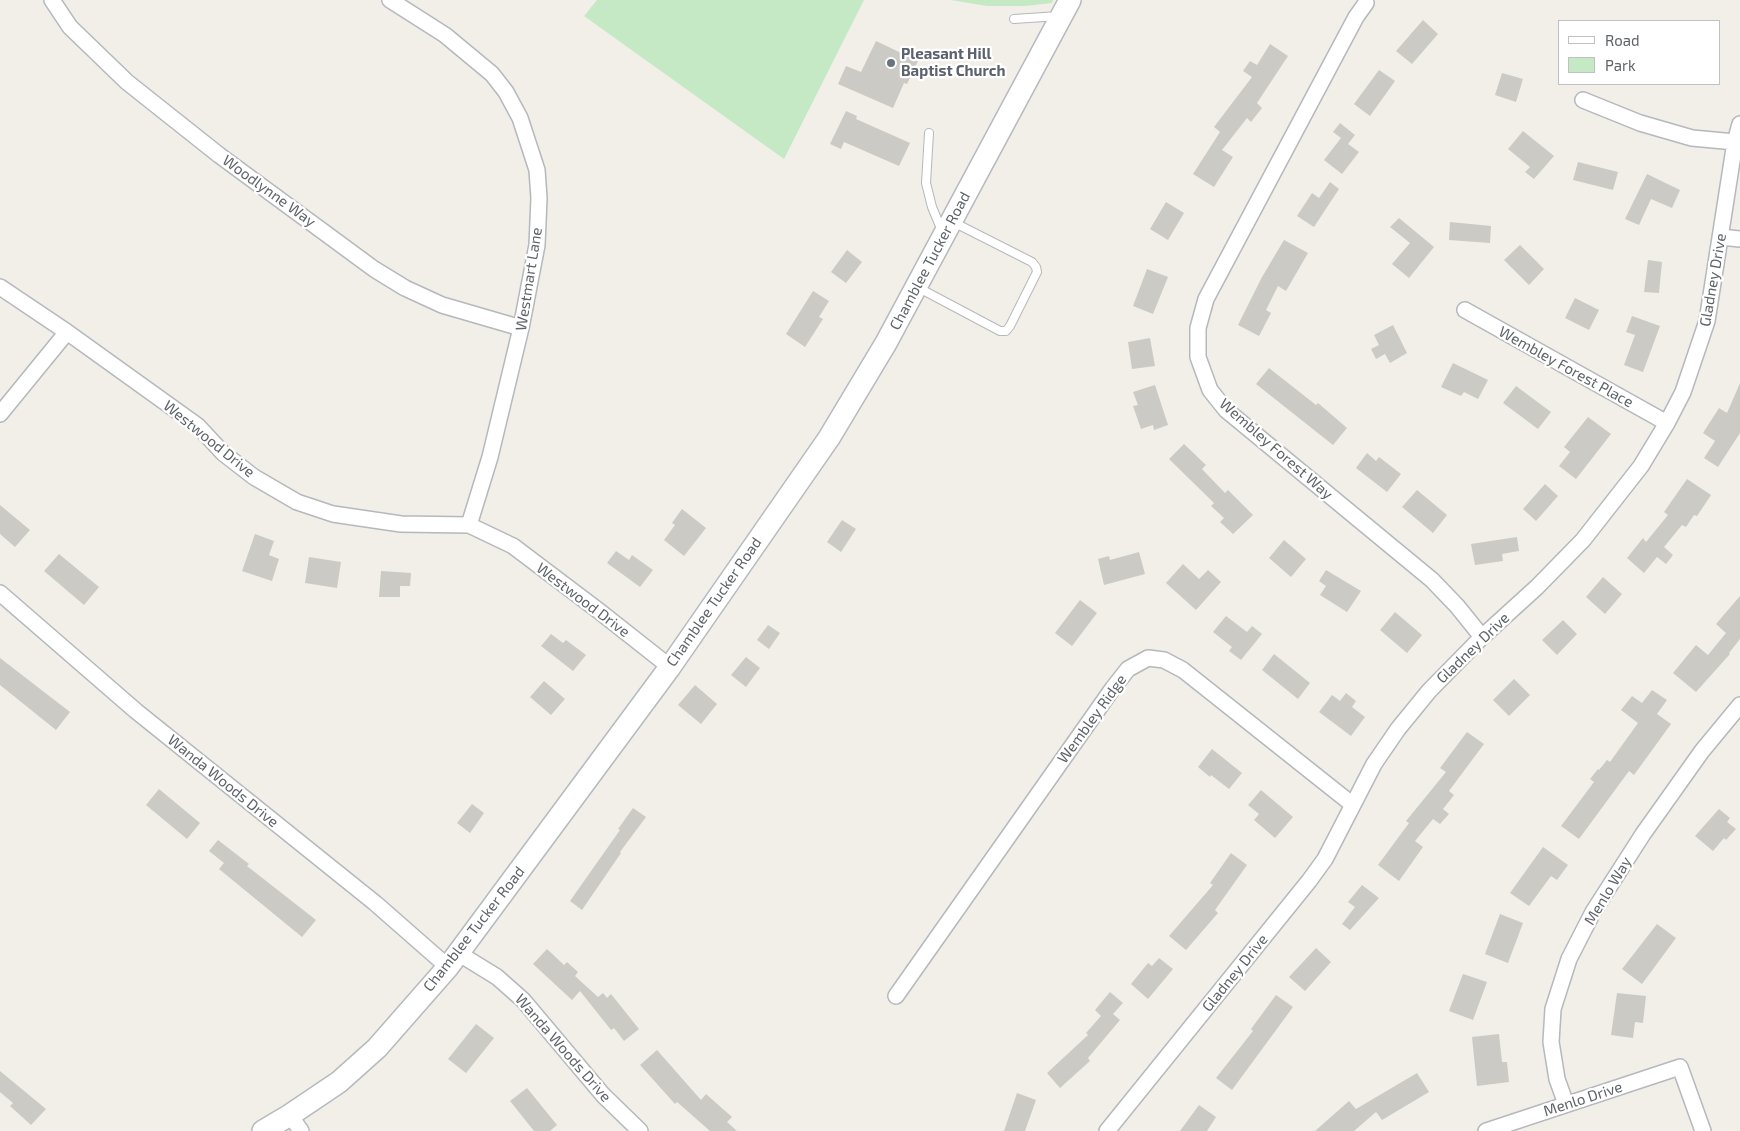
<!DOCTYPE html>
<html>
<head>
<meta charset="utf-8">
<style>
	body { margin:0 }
	#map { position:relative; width:1740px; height:1131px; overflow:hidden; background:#f1efe8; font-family:"Exo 2",sans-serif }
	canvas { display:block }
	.legend { position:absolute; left:1558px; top:20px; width:162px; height:65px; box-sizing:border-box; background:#fff; border:1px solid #bfc1c3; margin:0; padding:6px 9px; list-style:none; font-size:15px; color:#5f6368 }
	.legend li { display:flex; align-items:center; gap:10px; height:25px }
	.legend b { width:25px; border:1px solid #bfc1c3 }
</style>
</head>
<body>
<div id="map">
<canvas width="1740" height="1131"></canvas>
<ul class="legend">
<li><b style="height:6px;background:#fff"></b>Road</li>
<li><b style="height:14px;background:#c4e9c4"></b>Park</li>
</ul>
</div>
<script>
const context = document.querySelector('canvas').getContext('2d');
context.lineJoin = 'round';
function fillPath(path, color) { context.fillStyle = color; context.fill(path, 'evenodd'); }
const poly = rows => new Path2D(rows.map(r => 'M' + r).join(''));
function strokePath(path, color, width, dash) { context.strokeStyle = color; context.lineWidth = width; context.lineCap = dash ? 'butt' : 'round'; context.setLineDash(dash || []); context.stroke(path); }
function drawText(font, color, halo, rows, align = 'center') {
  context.font = font + ' "Exo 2",sans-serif'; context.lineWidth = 4.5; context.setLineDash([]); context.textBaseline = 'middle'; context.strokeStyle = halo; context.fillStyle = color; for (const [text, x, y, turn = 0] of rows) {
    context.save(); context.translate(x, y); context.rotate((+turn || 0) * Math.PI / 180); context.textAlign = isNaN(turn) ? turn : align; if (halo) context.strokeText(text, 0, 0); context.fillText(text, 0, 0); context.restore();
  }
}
const green = poly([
	[597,0,864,0,784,159,584,16],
	[951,0,1053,0,1052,3,1025,6,987,6]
]);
const building = poly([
	[1423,20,1438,34,1412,64,1396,51],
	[876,41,918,61,907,84,904,83,893,108,838,84,846,66,861,72],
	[1270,44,1288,56,1257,103,1262,108,1251,122,1247,118,1222,150,1233,157,1214,187,1193,174,1220,132,1214,127,1252,77,1243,71,1250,61,1257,65],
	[1379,70,1395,81,1370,116,1354,104],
	[1502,73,1523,79,1516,102,1495,95],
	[846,111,857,116,856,119,910,143,899,166,844,142,841,149,830,144],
	[1340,123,1355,135,1348,144,1359,152,1342,174,1324,160,1341,138,1333,132],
	[1523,131,1554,156,1534,179,1525,172,1530,167,1508,149],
	[1578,162,1618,172,1613,190,1573,180],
	[1647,174,1680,190,1672,208,1651,199,1639,225,1625,219],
	[1330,182,1339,189,1314,227,1297,216,1312,193,1319,198],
	[1166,202,1184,213,1168,240,1150,229],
	[1399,218,1434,247,1409,278,1392,264,1410,243,1390,227],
	[1450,222,1491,226,1490,243,1449,240],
	[1284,240,1308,253,1286,291,1278,286,1266,310,1271,313,1259,336,1238,325,1262,277],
	[1520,245,1544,269,1529,285,1504,260],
	[847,250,862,262,846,283,831,272],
	[1648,260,1662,262,1659,293,1644,292],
	[1147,269,1168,277,1153,314,1133,306],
	[813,291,829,301,819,317,823,319,805,347,786,334],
	[1575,298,1599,310,1589,330,1565,318],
	[1632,316,1660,326,1643,372,1624,365,1635,335,1626,332],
	[1393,325,1407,353,1390,363,1385,354,1376,359,1371,349,1379,345,1374,335],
	[1150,338,1155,366,1132,369,1128,342],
	[1453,363,1488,380,1478,399,1464,392,1461,396,1441,387],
	[1269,368,1316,405,1318,403,1347,428,1333,445,1256,384],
	[1740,383,1740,433,1718,467,1704,458,1715,441,1703,433,1719,408,1727,413],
	[1155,385,1168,425,1154,430,1153,425,1141,429,1133,406,1138,405,1133,392],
	[1516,386,1551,412,1538,429,1503,403],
	[1588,417,1611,434,1576,479,1559,466,1570,452,1564,447],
	[1184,444,1206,465,1202,469,1225,493,1228,490,1253,515,1233,534,1220,522,1224,518,1211,506,1214,503,1169,459],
	[1367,453,1376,461,1379,457,1401,474,1387,492,1356,468],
	[1687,479,1711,495,1697,516,1694,515,1686,527,1682,525,1664,547,1673,555,1666,564,1657,557,1644,573,1627,558,1643,538,1646,542,1668,515,1664,512],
	[1545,484,1558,496,1536,521,1523,509],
	[1417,490,1447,515,1433,533,1402,507],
	[0,505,30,530,15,547,0,534],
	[682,509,706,528,684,556,664,540,675,525,672,523],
	[842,520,856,529,841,552,827,542],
	[255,534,274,541,269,555,279,559,272,581,242,571],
	[1517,537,1519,551,1502,554,1503,561,1475,565,1471,544],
	[1284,540,1306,559,1291,577,1269,558],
	[616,551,629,560,632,555,653,570,640,587,607,563],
	[1139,552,1145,574,1104,585,1098,559,1109,556,1110,560],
	[59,554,99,587,84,605,44,571],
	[309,557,341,562,337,588,305,583],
	[1183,564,1199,579,1208,570,1221,582,1196,610,1166,583],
	[1326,570,1361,591,1347,612,1320,595,1326,586,1319,581],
	[381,571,411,573,410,586,400,586,400,597,379,597],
	[1603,577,1622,594,1605,614,1586,597],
	[1740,596,1740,639,1729,653,1730,654,1696,692,1673,673,1696,645,1708,655,1726,633,1716,624],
	[1080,600,1097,613,1072,646,1055,633],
	[1395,612,1422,635,1407,653,1380,630],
	[1226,616,1247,632,1252,626,1262,634,1241,660,1229,651,1232,647,1213,632],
	[1563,620,1577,634,1557,655,1542,640],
	[768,625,780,633,769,649,757,640],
	[551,634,563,643,566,640,586,655,573,671,541,646],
	[1274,654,1310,683,1298,699,1262,670],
	[746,657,760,668,746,687,731,675],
	[0,658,70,712,56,730,0,685],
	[1514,679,1530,695,1509,716,1493,700],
	[544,681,565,699,551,715,530,697],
	[695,685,717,704,701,724,678,705],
	[1652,690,1667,700,1657,714,1671,724,1634,775,1629,771,1579,839,1561,826,1594,782,1590,779,1598,769,1599,770,1607,760,1610,762,1638,723,1621,710,1632,696,1642,703],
	[1346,693,1356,701,1352,707,1365,717,1351,736,1319,712,1332,695,1340,701],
	[1467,732,1484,744,1449,791,1454,795,1443,809,1449,814,1440,824,1433,819,1415,841,1423,847,1399,881,1378,865,1409,823,1406,821,1446,772,1440,768],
	[1212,749,1242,773,1229,789,1211,775,1210,777,1198,767],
	[159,789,200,823,187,839,146,805],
	[1261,790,1293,817,1275,838,1254,820,1259,814,1248,805],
	[472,804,484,813,470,833,457,823],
	[633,808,646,817,620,852,621,853,582,910,570,901,620,830,618,829],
	[1719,809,1730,818,1727,822,1736,829,1726,840,1724,838,1713,851,1695,836],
	[218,840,249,864,247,866,316,920,302,937,219,869,224,863,209,851],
	[1543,847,1568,865,1557,880,1551,876,1529,906,1510,893],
	[1231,853,1247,865,1215,910,1218,913,1186,950,1169,936,1213,885,1210,883],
	[1362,885,1379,898,1350,930,1342,924,1355,907,1348,902],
	[1500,914,1523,923,1508,963,1485,954],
	[1657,924,1676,938,1642,984,1622,969],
	[1316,948,1331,962,1305,991,1289,977],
	[547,949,564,965,567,962,578,972,575,976,598,997,603,993,607,998,611,994,639,1029,624,1041,614,1028,611,1030,580,991,572,1000,533,964],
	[1159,958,1173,969,1148,999,1131,984,1148,963,1152,966],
	[1463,974,1487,982,1473,1020,1449,1011],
	[1110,992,1123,1003,1113,1014,1120,1020,1088,1058,1090,1061,1060,1088,1047,1073,1088,1035,1086,1033,1101,1016,1095,1010],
	[1617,993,1646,996,1643,1023,1635,1022,1633,1038,1611,1035],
	[1276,995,1293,1007,1232,1090,1216,1078,1253,1031,1251,1029],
	[476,1024,494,1038,466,1073,448,1059],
	[1499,1034,1502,1062,1507,1062,1509,1082,1477,1086,1472,1037],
	[657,1050,701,1100,706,1094,732,1117,727,1122,737,1131,710,1131,677,1102,675,1104,640,1065],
	[0,1071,46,1109,31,1125,10,1106,13,1103,0,1092],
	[1417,1073,1429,1092,1382,1120,1376,1112,1354,1131,1315,1131,1349,1101,1356,1109],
	[527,1088,557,1125,550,1131,534,1131,510,1101],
	[1017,1093,1036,1100,1025,1131,1004,1131],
	[1199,1105,1216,1117,1207,1131,1180,1131]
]);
const lane = poly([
	[1014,19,1059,16],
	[929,133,926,183,932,207,942,231],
	[917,287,1000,331,1006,331,1010,326,1037,272,1036,267,1032,262,953,222]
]);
const street = poly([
	[52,0,70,27,127,82,219,155,374,269,405,288,442,305,521,328],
	[390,0,445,35,492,74,506,92,520,118,537,170,539,198,537,245,521,328,490,457,469,525],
	[1366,3,1356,17,1206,299,1198,328,1198,357,1210,390,1226,410,1432,580,1457,606,1482,637],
	[1583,100,1640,123,1692,138,1735,142],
	[1721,237,1740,239],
	[0,287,67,332,198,426,223,453,254,477,297,502,333,514,401,524,469,525,513,546,599,611,670,667],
	[1465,310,1667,423],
	[0,414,67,332],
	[0,593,136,711,375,903,448,967],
	[458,953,497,977,523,1000,603,1095,640,1131],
	[896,996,1113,688,1128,669,1148,658,1164,660,1183,670,1353,805],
	[1566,1104,1557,1079,1551,1042,1553,1009,1569,959,1593,912,1643,834,1702,751,1740,705],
	[290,1115,301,1131],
	[1107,1131,1309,881,1325,859,1374,764,1398,729,1429,691,1482,637,1537,587,1583,540,1641,466,1667,423,1683,392,1707,321,1735,142,1740,124],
	[1486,1131,1680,1067,1703,1131]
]);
const secondary = poly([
	[263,1131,290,1115,339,1082,377,1048,448,967,670,667,829,438,886,343,1070,0]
]);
const markers = [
	[891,63,5,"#6b7280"]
];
const worshipNames = [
	["Pleasant Hill",901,54],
	["Baptist Church",901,71]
];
const streetNames = [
	["Woodlynne Way",269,191,36],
	["Chamblee Tucker Road",930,261,-62],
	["Westmart Lane",529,279,-81],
	["Gladney Drive",1713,280,-80],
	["Wembley Forest Place",1566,367,29],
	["Westwood Drive",209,439,39],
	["Wembley Forest Way",1276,449,41],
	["Westwood Drive",583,600,37],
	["Chamblee Tucker Road",714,602,-55],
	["Gladney Drive",1473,648,-44],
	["Wembley Ridge",1092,719,-54],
	["Wanda Woods Drive",223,781,39],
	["Menlo Way",1608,891,-59],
	["Chamblee Tucker Road",474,929,-52],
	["Gladney Drive",1235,973,-51],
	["Wanda Woods Drive",563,1048,49],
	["Menlo Drive",1583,1099,-18]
];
fillPath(green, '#c4e9c4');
fillPath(building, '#cccac4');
strokePath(lane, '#b5b8bc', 10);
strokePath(street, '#b5b8bc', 18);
strokePath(secondary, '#b6babf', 24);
strokePath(lane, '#fff', 8);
strokePath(street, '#fff', 15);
strokePath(secondary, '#fff', 21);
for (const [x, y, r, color] of markers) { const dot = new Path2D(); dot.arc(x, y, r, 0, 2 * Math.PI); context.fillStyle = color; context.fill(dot); strokePath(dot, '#fff', 2); }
drawText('bold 15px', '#5b616d', '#fff', worshipNames, 'left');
drawText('15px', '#5f6368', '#fff', streetNames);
</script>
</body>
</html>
